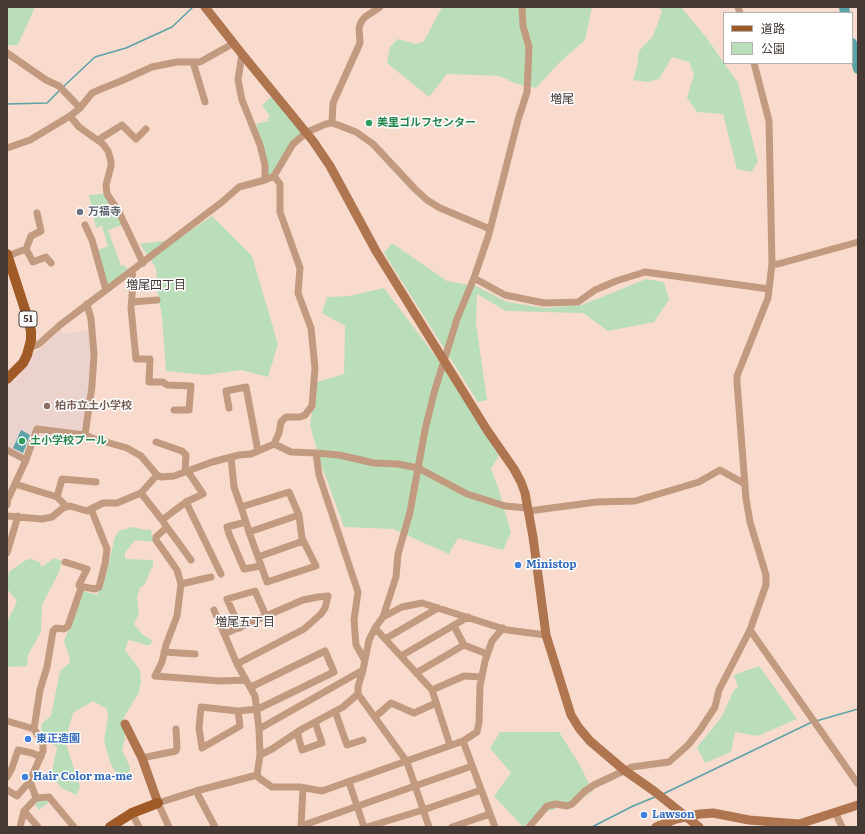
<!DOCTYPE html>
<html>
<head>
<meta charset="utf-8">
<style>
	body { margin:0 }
	#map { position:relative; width:865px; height:834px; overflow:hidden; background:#f9dbce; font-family:Literata,"Noto Sans JP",serif }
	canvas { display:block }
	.frame { position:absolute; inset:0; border:8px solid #443934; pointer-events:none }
	.legend { position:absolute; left:723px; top:12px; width:130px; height:52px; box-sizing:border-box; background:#fff; border:1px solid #b4b0ae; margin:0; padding:5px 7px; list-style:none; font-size:12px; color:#443934 }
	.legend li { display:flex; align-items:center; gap:8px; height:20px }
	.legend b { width:20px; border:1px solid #b4b0ae }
</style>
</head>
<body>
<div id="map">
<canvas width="865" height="834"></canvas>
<div class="frame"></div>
<ul class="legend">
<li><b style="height:5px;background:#a05a26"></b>道路</li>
<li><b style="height:11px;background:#bbdeba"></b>公園</li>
</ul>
</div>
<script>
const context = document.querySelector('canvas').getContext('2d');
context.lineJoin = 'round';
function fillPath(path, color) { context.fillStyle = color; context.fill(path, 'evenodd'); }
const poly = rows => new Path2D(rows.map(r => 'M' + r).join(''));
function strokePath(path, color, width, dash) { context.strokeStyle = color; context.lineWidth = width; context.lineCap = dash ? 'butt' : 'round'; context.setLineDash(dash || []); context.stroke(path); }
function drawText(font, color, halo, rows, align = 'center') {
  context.font = font + ' Literata,"Noto Sans JP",serif'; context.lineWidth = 3; context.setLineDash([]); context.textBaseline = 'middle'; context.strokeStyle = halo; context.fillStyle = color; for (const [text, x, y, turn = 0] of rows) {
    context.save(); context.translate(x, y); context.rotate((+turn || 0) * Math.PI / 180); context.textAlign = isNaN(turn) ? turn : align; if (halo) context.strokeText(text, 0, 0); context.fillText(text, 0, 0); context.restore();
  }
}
const education = poly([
	[61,329,62,334,90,330,91,351,89,383,84,428,79,433,35,427,25,454,22,454,7,447,7,385,15,380,20,375,29,363,34,352,40,349]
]);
const green = poly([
	[7,7,35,7,18,45,7,45],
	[442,7,592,7,585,40,558,64,536,88,514,83,500,76,447,74,429,97,387,63,390,47,398,39,416,44,424,41],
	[659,7,681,7,706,37,738,83,758,162,751,172,737,169,723,114,697,112,687,98,694,74,689,62,672,57,659,79,648,82,633,80,637,67,639,51,653,36,662,12],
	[271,97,304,132,272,173,268,176,267,163,256,124,269,121,267,118,270,116,262,105],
	[103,194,116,212,122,225,108,230,121,266,124,265,129,270,106,286,96,251,108,246,102,226,96,228,89,195],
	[212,216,252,256,278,344,268,377,241,370,206,375,166,371,162,317,158,295,156,268,140,244,178,239],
	[392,243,447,281,476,286,507,302,545,308,582,305,646,279,664,282,669,300,654,322,608,331,583,313,506,311,477,294,476,323,487,400,478,402,384,253],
	[384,288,437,358,499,456,491,469,498,487,511,532,503,550,458,538,449,554,393,529,344,527,320,461,310,425,317,382,344,374,345,326,322,313,327,297,349,296],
	[133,527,146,530,150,529,152,533,154,542,135,540,125,553,125,559,153,560,153,565,145,584,140,588,137,597,139,613,134,624,142,634,153,641,150,645,146,645,130,640,128,641,125,650,140,670,141,682,139,692,123,719,125,740,122,750,130,767,129,779,119,779,110,762,104,741,108,718,107,709,93,701,73,713,65,741,80,787,77,795,62,788,51,776,57,747,41,732,42,723,51,716,60,671,69,663,70,659,64,641,83,591,97,595,106,576,114,540,117,533,121,530],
	[54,558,62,561,59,572,42,605,41,632,28,655,27,666,9,667,7,662,7,622,17,601,7,589,7,578,10,571,26,560,32,559,39,562,42,567],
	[759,666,797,719,758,736,735,732,731,752,705,763,697,747,721,718,734,690,738,687,734,675],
	[500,732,559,732,578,762,593,791,576,802,537,815,523,827,494,796,511,773,490,748],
	[45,799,49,802,39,810,34,803,35,801]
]);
const water = poly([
	[21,430,30,435,23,453,13,448]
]);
const stream = poly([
	[63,87,95,57,126,48,172,27,193,7],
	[7,104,47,103,60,90],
	[816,721,858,709],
	[663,794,812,722],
	[592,827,633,806,655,797]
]);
const river = poly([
	[844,7,845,13],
	[852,43,858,69]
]);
const street = poly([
	[738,7,740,13],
	[7,53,46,80,59,86,80,108],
	[242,54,238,80,242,100,260,145,265,165,265,180],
	[193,62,205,102],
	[70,116,79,127,103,144,108,151,111,161,111,166,106,185,107,194,119,212,143,263],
	[332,123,333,103,360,43,359,28,361,22,365,17,380,7],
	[98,140,122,125,136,139,146,129],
	[7,148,30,140,70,116,80,108,92,93,101,89,121,81,152,67,177,62,200,62,234,43],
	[85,225,92,240,106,290],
	[26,249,33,262,46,257,51,263],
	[8,256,26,249,31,236,41,231,37,213],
	[772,264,778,264,858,242],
	[132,271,133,283,131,308,136,359,150,359,149,382,163,382,167,385,191,386,189,410,174,410],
	[474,278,505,295,544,303,578,302,595,290,616,281,645,272,769,289],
	[132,302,157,300],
	[29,348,39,344,60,325,222,202,239,187,265,180,274,176,293,144,307,132,326,124,332,123,338,125,356,132,373,144,415,189,427,200,440,208,490,229],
	[229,408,226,391,246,387,258,451],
	[85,435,92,386,94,354,91,319,87,304],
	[156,442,182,451,186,455,185,471],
	[274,444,291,452,316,453,339,455,374,463,398,464,418,468,467,494,505,506,527,508],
	[7,450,26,460,37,429,85,435,92,438,127,448,141,456,157,475,141,493,117,503,103,503,87,511,70,506,63,508,52,517,42,519,7,516],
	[316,453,319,475,358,592,354,620,356,645,364,659],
	[231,457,234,487,241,507,246,522,249,532,267,582,316,566,302,538,299,515,289,492,241,507],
	[157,475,161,477,174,476,212,462,239,455,251,454,274,444,279,433,281,422,286,417,300,417,305,415,312,406,315,368,311,328,298,293,300,268,280,212,280,184,274,176],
	[15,484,57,497,66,506],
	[141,493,162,520,186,502,203,494,187,470],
	[57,497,62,479,96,482],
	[186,502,221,574],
	[7,505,8,499,26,460],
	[528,511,597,502,635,501,699,482,720,470,745,484],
	[246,522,227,527,229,534,244,569,261,566],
	[164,523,191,560],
	[167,527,156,537,156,540,177,570,181,584],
	[249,532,299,515],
	[7,553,18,516],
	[258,557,303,541],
	[65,562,87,569,79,585,81,588],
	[211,577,181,584,177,616,166,645,162,662,155,676,220,681,245,680],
	[214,610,237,664,255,696,259,729,260,755,257,775,259,778,272,787,300,787,322,791,463,741,477,732,479,723,480,686,485,661,492,641,503,628],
	[383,617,402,607,422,603,507,630,546,635],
	[454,626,464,645,487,654],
	[240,628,227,599,255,591,266,616],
	[375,628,432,690,450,745],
	[750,630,858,784],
	[224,634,303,600,318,597,328,596,325,608,321,614,304,629,237,664],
	[385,639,438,608],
	[164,652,195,654],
	[401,656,468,617],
	[416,673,464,645],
	[432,690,464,676,482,677],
	[238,711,240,726,202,748,199,728,201,707,238,711,258,709,334,672,325,651,251,687],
	[335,711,347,745,363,740],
	[375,717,391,703,414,713,436,703],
	[7,721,34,729],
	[259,729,363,670],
	[297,732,302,750,322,743,315,722],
	[463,741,495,827],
	[260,755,272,749,302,729,343,707,358,694],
	[142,758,176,751,177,748,176,729],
	[7,777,12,768,18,750,32,753,41,757],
	[30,781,36,798],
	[349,782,364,827],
	[7,790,17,796,30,781,43,751,43,743,34,729,40,690,47,667,53,631,56,628,64,629,68,626,81,588,84,587,95,589,99,587,105,564,107,549,91,509],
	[196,791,257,775],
	[24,811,38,827],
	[835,812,842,827],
	[132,813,139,827],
	[301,826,472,766],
	[20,827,24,811,36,798,49,797,74,827],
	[169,827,158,803,196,791,215,827],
	[301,827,303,788],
	[367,827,423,810,481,790],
	[429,827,407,762,358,694,358,687,363,670,369,640,375,628,383,617,396,577,398,554,410,512,425,430,434,393,457,319,474,278,489,234,518,120,527,92,529,47,523,26,522,7],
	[452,827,490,814],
	[529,827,547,806,556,804,567,806,572,804,585,791,594,785,632,767,669,762,688,745,700,730,715,707,719,690,750,630,766,585,766,575,750,522,746,499,737,382,737,376,768,298,772,264,769,121,754,63]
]);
const secondary = poly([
	[205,7,242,54,313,141,330,166,376,251,487,430,514,469,521,482,525,493,533,537,546,635,571,715,579,728,590,741,624,770,654,791,699,827],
	[125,724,142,758,158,803],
	[656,827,676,819,700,814,713,813,749,820,799,824,858,805]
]);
const primary = poly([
	[7,254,28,319,31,331,31,340,27,355,23,363,7,379],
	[110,827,132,813,158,803]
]);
const markers = [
	[369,123,4,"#2e9e5b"],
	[80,212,4,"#6b7280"],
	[47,406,4,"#8d6e63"],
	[22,441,4,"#2e9e5b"],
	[518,565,4,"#3f7fe0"],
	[28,739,4,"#3f7fe0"],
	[25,777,4,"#3f7fe0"],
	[644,815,4,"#3f7fe0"]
];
const shields = [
	[28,319,18]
];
const shieldNames = [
	["51",28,319]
];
const leisureNames = [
	["美里ゴルフセンター",377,123],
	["土小学校プール",30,441]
];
const worshipNames = [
	["万福寺",88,212]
];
const educationNames = [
	["柏市立土小学校",55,406]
];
const shopNames = [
	["Ministop",526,565],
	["東正造園",36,739],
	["Hair Color ma-me",33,777],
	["Lawson",652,815]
];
const neighbourhoodNames = [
	["増尾",562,99],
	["増尾四丁目",156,285],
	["増尾五丁目",245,622]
];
fillPath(education, '#ecd2cc');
fillPath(green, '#bbdeba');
fillPath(water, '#5ba2a7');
strokePath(stream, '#5ba2a7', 1.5);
strokePath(river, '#5ba2a7', 10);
strokePath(street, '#c19a80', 7);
strokePath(secondary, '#af754f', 9);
strokePath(primary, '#a05a26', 10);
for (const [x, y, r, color] of markers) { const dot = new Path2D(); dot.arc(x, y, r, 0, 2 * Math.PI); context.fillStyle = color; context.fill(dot); strokePath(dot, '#fff', 1.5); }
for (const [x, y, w] of shields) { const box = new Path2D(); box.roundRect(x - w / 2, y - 8, w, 16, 3); context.fillStyle = '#fff'; context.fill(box); strokePath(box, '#443934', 1); }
drawText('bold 10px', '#443934', null, shieldNames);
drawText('bold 11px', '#27864d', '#fff', leisureNames, 'left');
drawText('bold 11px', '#5b616d', '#fff', worshipNames, 'left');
drawText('bold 11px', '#785e54', '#fff', educationNames, 'left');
drawText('bold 11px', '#366cbe', '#fff', shopNames, 'left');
drawText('12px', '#443934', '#fff', neighbourhoodNames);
</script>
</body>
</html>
